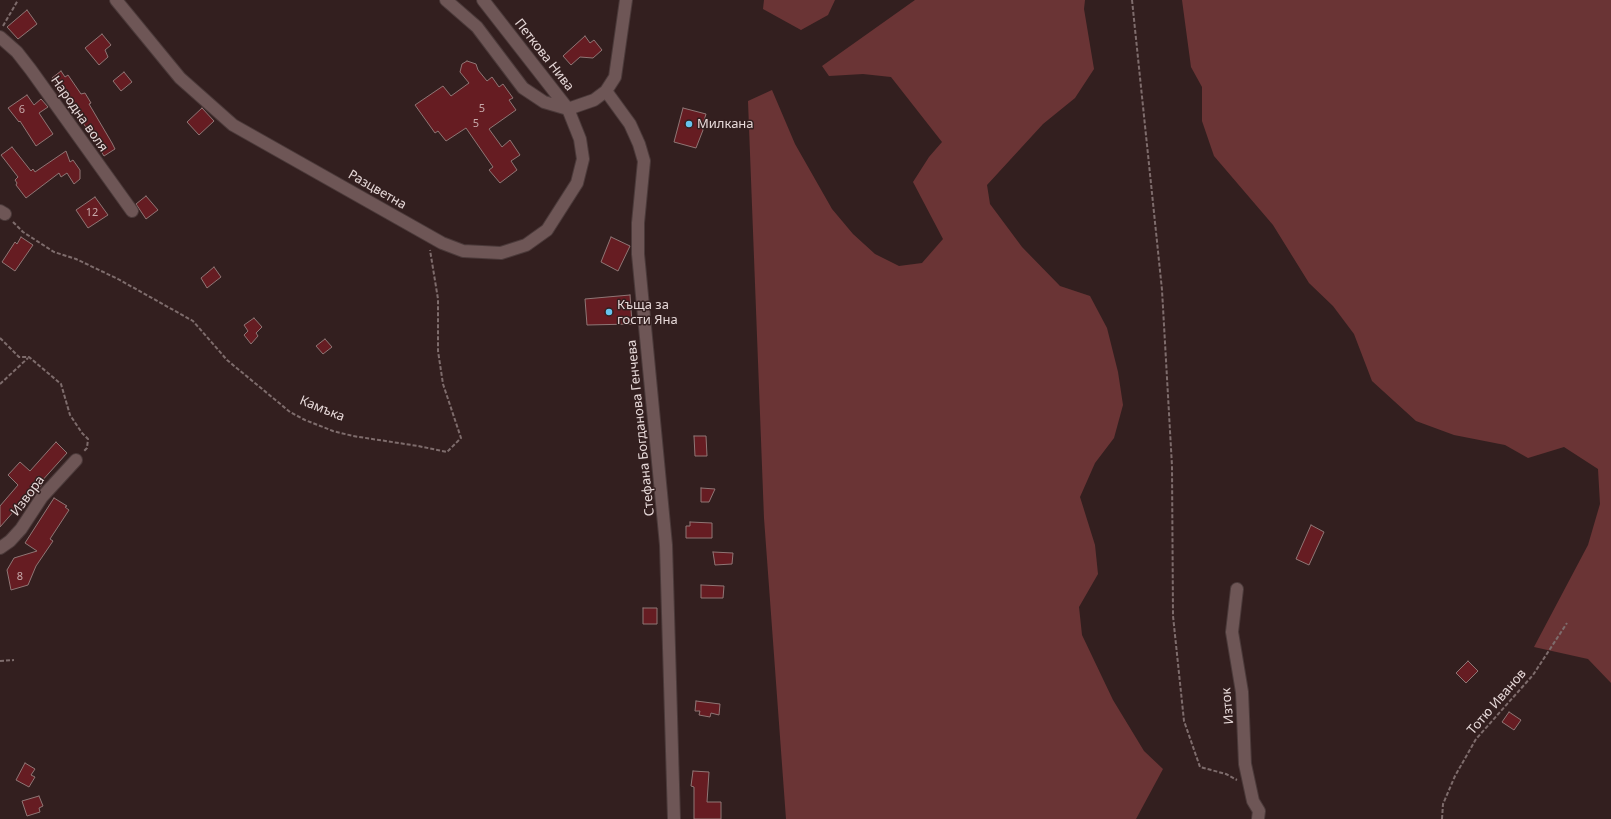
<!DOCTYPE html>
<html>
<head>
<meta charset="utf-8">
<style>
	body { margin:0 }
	canvas { display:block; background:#331f1f }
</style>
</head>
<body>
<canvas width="1611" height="819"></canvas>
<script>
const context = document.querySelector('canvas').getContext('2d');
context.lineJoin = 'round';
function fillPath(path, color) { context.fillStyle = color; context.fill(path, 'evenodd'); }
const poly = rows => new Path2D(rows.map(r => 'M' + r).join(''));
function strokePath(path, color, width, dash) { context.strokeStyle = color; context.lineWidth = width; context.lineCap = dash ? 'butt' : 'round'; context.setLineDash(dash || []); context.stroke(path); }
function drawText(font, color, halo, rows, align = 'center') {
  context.font = font + ' "Noto Sans",sans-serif'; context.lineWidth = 3; context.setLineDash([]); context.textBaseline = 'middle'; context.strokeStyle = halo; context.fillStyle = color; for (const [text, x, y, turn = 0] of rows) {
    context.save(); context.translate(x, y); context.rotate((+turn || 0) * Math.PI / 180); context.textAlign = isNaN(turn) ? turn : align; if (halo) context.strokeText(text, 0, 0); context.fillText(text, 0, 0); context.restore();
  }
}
const green = poly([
	[764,0,835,0,828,15,801,30,763,9],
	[915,0,1085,0,1084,9,1094,69,1075,98,1043,124,987,185,990,204,1022,247,1060,286,1090,296,1107,328,1118,372,1123,405,1114,438,1095,463,1080,497,1095,545,1098,574,1079,607,1082,635,1113,700,1144,751,1163,769,1136,819,786,819,764,518,748,101,772,90,795,144,832,209,853,234,875,254,899,266,922,263,943,239,913,182,929,157,942,142,891,77,863,74,829,76,822,66],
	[1182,0,1611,0,1611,683,1588,659,1534,647,1588,545,1600,504,1598,469,1564,447,1528,458,1505,445,1454,435,1416,421,1372,381,1354,334,1333,306,1309,283,1273,225,1214,156,1202,121,1202,87,1191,67]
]);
const building = poly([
	[27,10,37,24,18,39,7,27,27,10],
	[102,34,111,45,105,50,108,57,99,65,85,48,102,34],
	[585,36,590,43,594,40,602,50,593,58,580,57,571,65,563,56,585,36],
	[467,61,476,64,478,70,487,81,492,77,499,87,503,84,513,98,509,100,516,110,489,129,502,147,510,140,520,155,511,161,517,170,500,183,489,170,493,167,466,128,446,141,438,131,435,133,415,105,443,86,451,96,469,83,460,72,462,64,467,61],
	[61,71,65,77,68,75,81,94,85,93,91,103,89,104,112,143,115,149,104,156,63,91,61,92,55,85,57,84,52,78,61,71],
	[124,72,132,82,121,91,113,81,124,72],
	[27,95,34,105,41,99,48,107,39,113,53,134,36,146,20,121,19,122,8,108,27,95],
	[202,108,214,121,199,135,187,122,202,108],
	[683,108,706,114,702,127,703,130,696,148,674,142,683,108],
	[12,147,31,171,33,169,35,172,66,151,70,162,73,160,80,170,80,179,74,184,67,173,61,177,59,173,26,198,16,185,17,183,15,180,18,177,1,155,12,147],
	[146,196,158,210,146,219,136,204,146,196],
	[95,197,108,215,88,228,76,210,95,197],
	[21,237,33,245,15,271,2,262,15,242,17,244,21,237],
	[611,237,630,246,618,271,601,262,611,237],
	[214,267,221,277,207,288,201,278,214,267],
	[630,295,632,324,587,325,585,299,630,295],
	[254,318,262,327,256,333,258,336,251,344,244,335,248,331,244,325,254,318],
	[325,339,332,347,323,354,316,346,325,339],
	[694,436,706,436,707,456,695,456,694,436],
	[56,442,67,453,40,483,42,485,33,495,30,493,0,527,0,506,18,485,8,475,20,462,30,471,56,442],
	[701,488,715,489,709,502,701,502,701,488],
	[54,498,67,506,65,507,69,510,50,539,53,541,36,566,28,585,11,590,7,570,14,558,37,551,25,543,54,498],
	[690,522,712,523,712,538,686,538,686,526,690,526,690,522],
	[1311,525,1324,532,1309,565,1296,559,1311,525],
	[713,552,733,553,732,564,715,565,713,552],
	[701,585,724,586,723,598,701,598,701,585],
	[643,608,657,608,657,624,643,624,643,608],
	[1468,661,1478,671,1466,683,1456,673,1468,661],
	[696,701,720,704,719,715,711,713,710,717,699,715,700,711,695,711,696,701],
	[1509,712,1521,720,1514,730,1502,722,1509,712],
	[25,763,35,769,31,775,35,777,29,787,16,780,25,763],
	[693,771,709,772,707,802,721,802,721,819,694,819,694,787,691,786,693,771],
	[39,796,43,806,39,808,40,812,27,816,22,801,39,796]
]);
const path = poly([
	[1132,0,1162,290,1172,466,1173,616,1184,721,1200,767,1226,774,1237,780],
	[3,26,18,0],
	[13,222,23,232,54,252,76,259,118,279,193,321,227,360,290,412,305,420,333,431,353,436,418,446,447,452,461,438,443,384,438,351,438,299,430,250],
	[0,338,19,357,29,357,61,384,70,415,82,433,88,439,87,448,84,451],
	[0,384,28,358],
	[0,661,14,660],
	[1442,819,1443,804,1455,776,1476,739,1533,675,1567,623]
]);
const minor = poly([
	[116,0,180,78,233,125,442,243,463,251,501,253,526,245,547,230,577,183,583,159,580,139,568,109,483,0],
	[446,0,477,27,523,88,544,102,568,109,594,100,606,91,615,77,626,0],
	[0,37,17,52,31,70,132,211],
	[606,91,630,124,639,144,644,161,638,223,638,254,666,545,674,819],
	[0,211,5,214],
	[0,548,10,541,21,529,42,497,76,460],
	[1237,589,1232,632,1242,692,1245,764,1253,801,1259,811,1258,819]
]);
const markers = [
	[689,124,4,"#67c4ef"],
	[609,312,4,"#67c4ef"]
];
const numberNames = [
	["5",482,109],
	["6",22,110],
	["5",476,124],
	["12",92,213],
	["8",20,577]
];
const streetNames = [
	["Петкова Нива",544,55,52],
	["Народна воля",79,114,55],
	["Разцветна",377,190,30],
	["Камъка",322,409,22],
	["Стефана Богданова Генчева",641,428,-96],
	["Извора",28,496,-53],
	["Тотю Иванов",1497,702,-49],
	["Изток",1228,706,-95]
];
const poiNames = [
	["Милкана",697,124],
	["Къща за",617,305],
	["гости Яна",617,320]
];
fillPath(green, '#6a3435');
fillPath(building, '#661c22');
strokePath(building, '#8f7675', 1);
strokePath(minor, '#4b3a3a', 14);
strokePath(path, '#7e6c6c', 2, [4, 2]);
strokePath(minor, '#6e5656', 12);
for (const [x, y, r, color] of markers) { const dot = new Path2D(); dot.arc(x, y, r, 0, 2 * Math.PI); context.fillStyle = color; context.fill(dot); strokePath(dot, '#331f1f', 1.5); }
drawText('11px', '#c6a9aa', null, numberNames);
drawText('13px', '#e6d8d8', '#331f1f', streetNames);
drawText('13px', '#e6d8d8', '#331f1f', poiNames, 'left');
</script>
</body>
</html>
